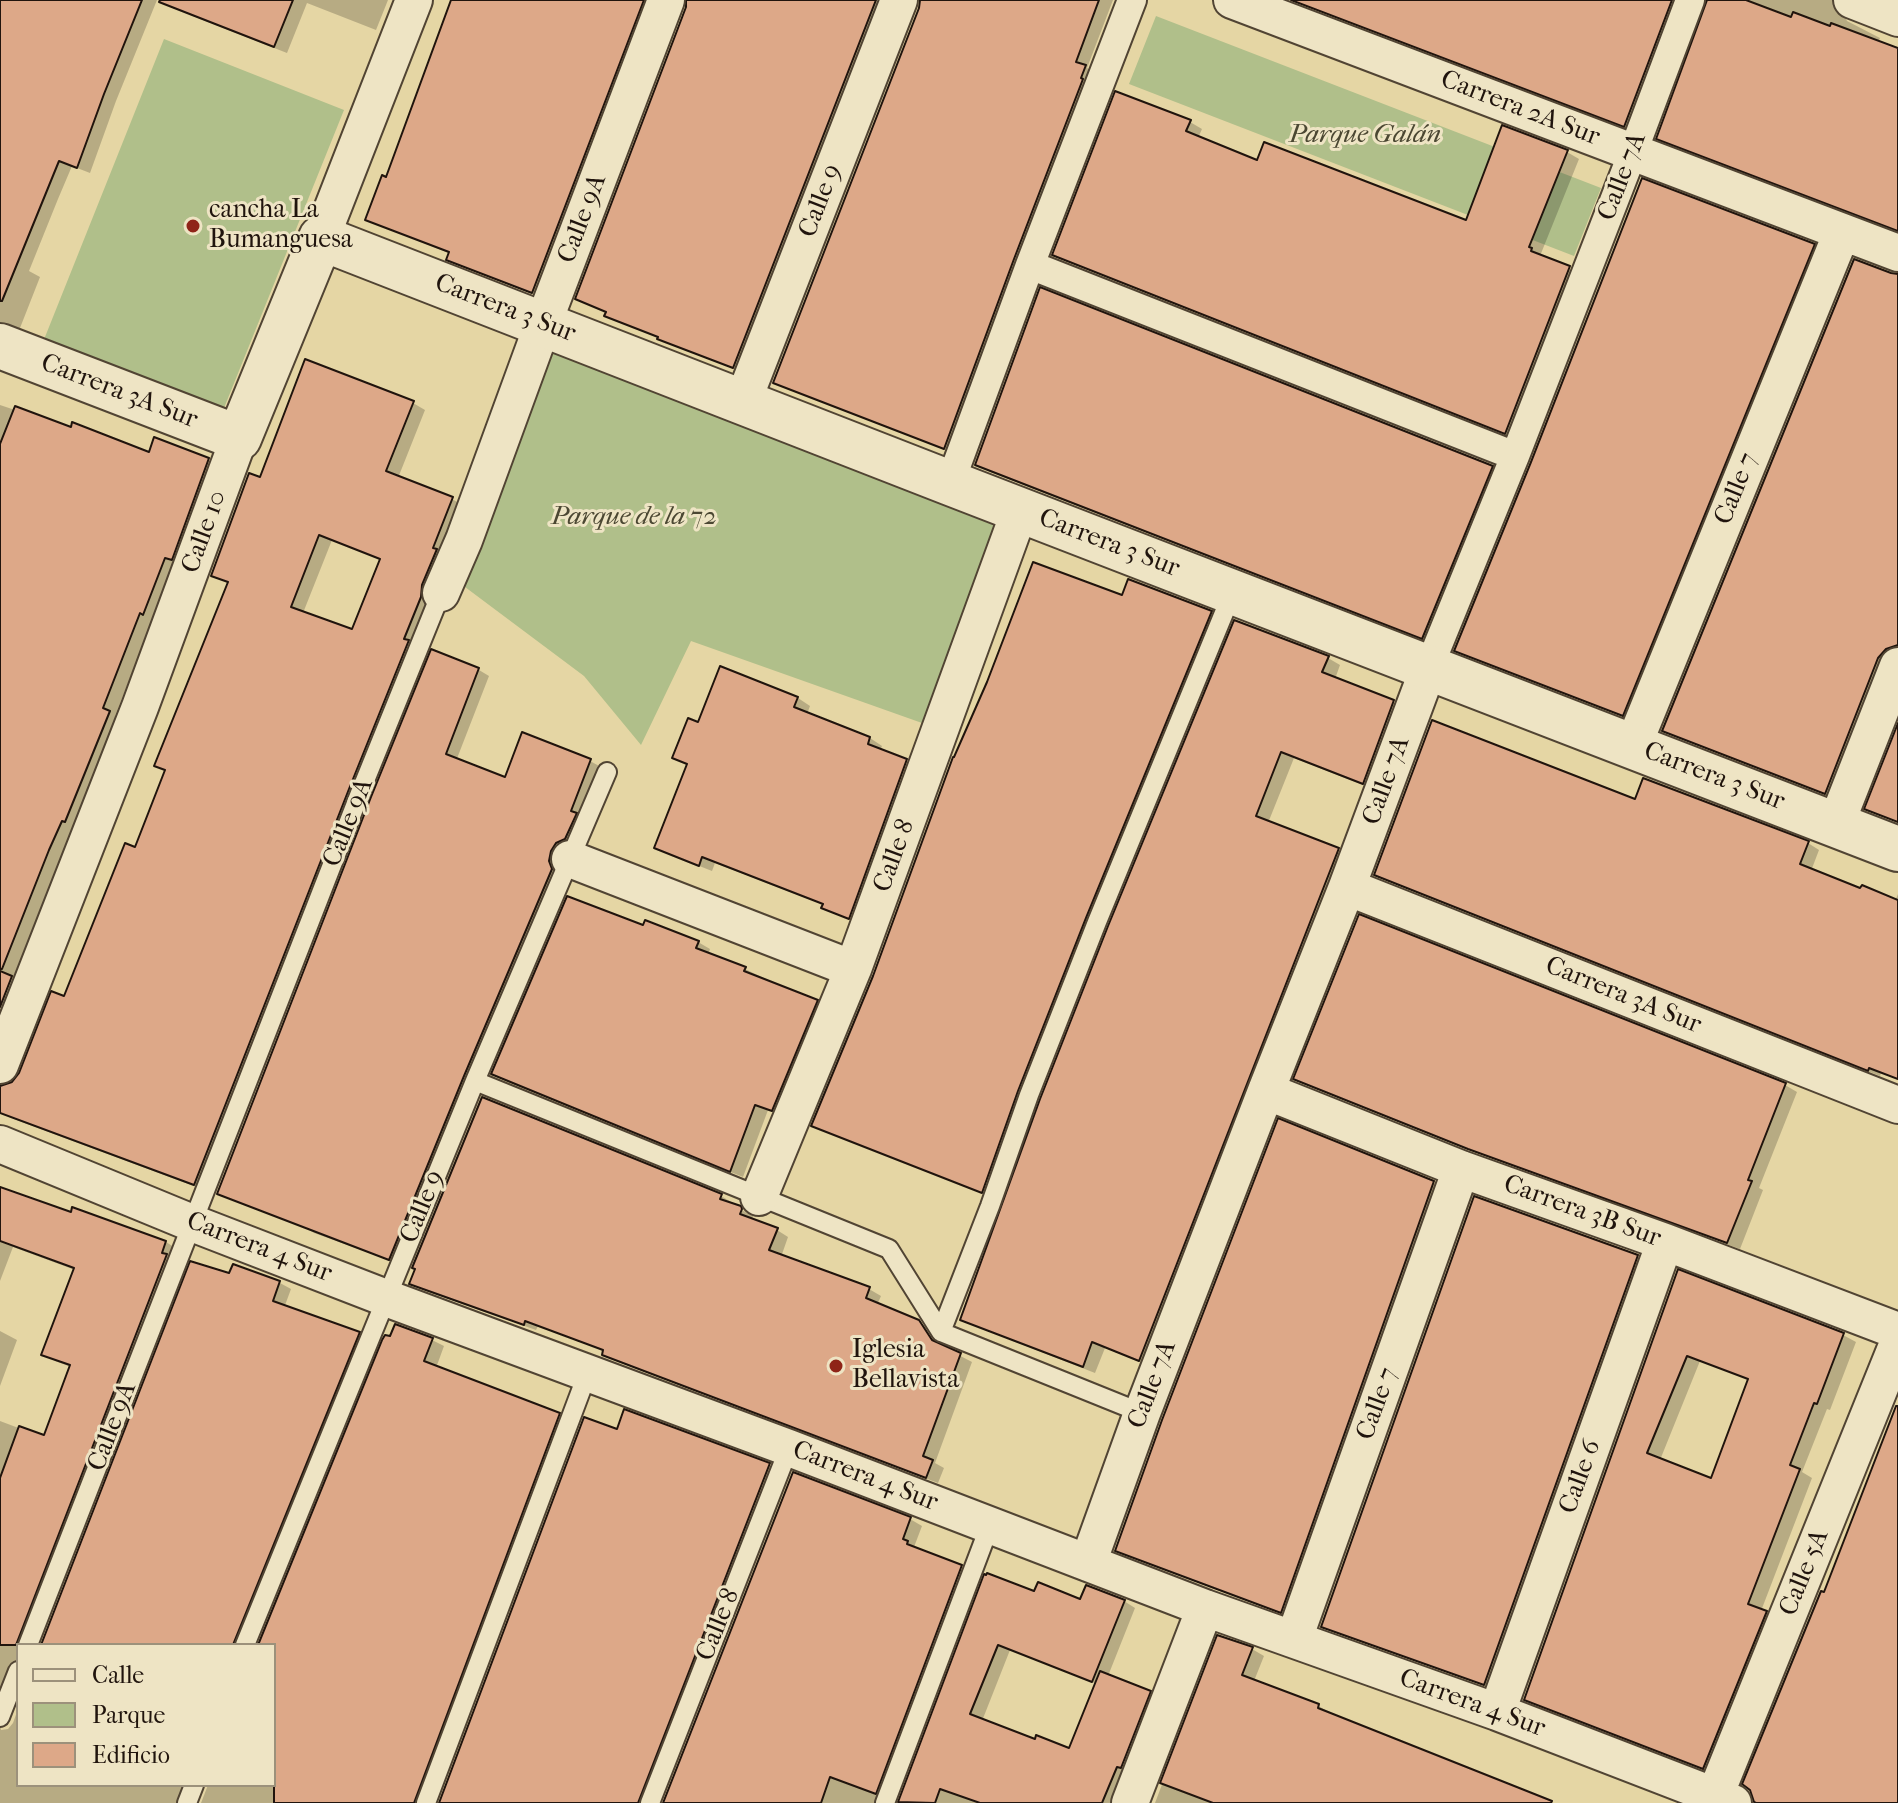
<!DOCTYPE html>
<html>
<head>
<meta charset="utf-8">
<style>
	body { margin:0 }
	#map { position:relative; width:1898px; height:1803px; overflow:hidden; background:#e5d6a4; font-family:"IM FELL French Canon",serif }
	canvas { display:block }
	.legend { position:absolute; left:16px; top:1643px; width:260px; height:144px; box-sizing:border-box; background:#eee4c4; border:2px solid #9c917b; margin:0; padding:10px 14px; list-style:none; font-size:24px; color:#20140d }
	.legend li { display:flex; align-items:center; gap:16px; height:40px }
	.legend b { width:40px; border:2px solid #9c917b }
</style>
</head>
<body>
<div id="map">
<canvas width="1898" height="1803"></canvas>
<ul class="legend">
<li><b style="height:10px;background:#eee4c4"></b>Calle</li>
<li><b style="height:22px;background:#b0bf8a"></b>Parque</li>
<li><b style="height:22px;background:#dda888"></b>Edificio</li>
</ul>
</div>
<script>
const context = document.querySelector('canvas').getContext('2d');
context.lineJoin = 'round';
function fillPath(path, color) { context.fillStyle = color; context.fill(path, 'evenodd'); }
const poly = rows => new Path2D(rows.map(r => 'M' + r).join(''));
function strokePath(path, color, width, dash) { context.strokeStyle = color; context.lineWidth = width; context.lineCap = dash ? 'butt' : 'round'; context.setLineDash(dash || []); context.stroke(path); }
function drawText(font, color, halo, rows, align = 'center') {
  context.font = font + ' "IM FELL French Canon",serif'; context.lineWidth = 6; context.setLineDash([]); context.textBaseline = 'middle'; context.strokeStyle = halo; context.fillStyle = color; for (const [text, x, y, turn = 0] of rows) {
    context.save(); context.translate(x, y); context.rotate((+turn || 0) * Math.PI / 180); context.textAlign = isNaN(turn) ? turn : align; if (halo) context.strokeText(text, 0, 0); context.fillText(text, 0, 0); context.restore();
  }
}
const green = poly([
	[1156,16,1601,188,1574,256,1129,84],
	[164,39,344,110,222,413,43,342],
	[556,343,1002,510,922,723,691,641,641,745,584,676,461,584]
]);
const shadow = poly([
	[0,0,157,0,116,101,90,173,72,166,58,199,29,271,40,277,20,328,8,328,0,325],
	[181,0,388,0,376,30,307,3,287,53,190,15,178,8],
	[453,0,657,0,544,298,460,266,449,259,451,254,379,225,368,219,387,180],
	[688,0,890,0,745,373,671,345,659,338,618,322,607,315,688,8],
	[921,0,1113,0,1087,68,1097,74,956,454,787,389,775,382,921,8],
	[1290,0,1686,0,1636,132],
	[1708,0,1843,0,1843,12,1847,21,1880,38,1875,51,1898,60,1898,231,1670,144,1659,138],
	[1190,122,1202,129,1198,138,1258,162,1467,223,1567,152,1579,159,1540,256,1581,275,1518,439,1066,261,1054,254],
	[1814,246,1826,253,1636,721,1469,657,1456,650],
	[1898,275,1898,655,1837,799,1676,737,1664,730],
	[413,403,425,410,398,478,452,499,464,506,448,558,207,1191,11,1118,0,1112,0,1087,15,1082,65,999,136,850,167,771,157,765,230,583,213,575,261,480],
	[332,540,382,560,353,631,303,613],
	[0,405,150,455,155,440,208,460,220,467,156,620,153,619,115,716,121,720,61,858,13,978,24,984,0,1045],
	[977,464,1492,467,1504,474,1435,644,990,472],
	[1123,598,1211,613,1223,620,995,1198,826,1132,814,1125],
	[432,652,479,670,489,676,456,761,506,780,590,761,601,767,400,1264,314,1233,305,1227,230,1199,219,1193],
	[1328,658,1340,665,1335,679,1393,702,1406,709,1376,790,1294,758,1268,823,1338,850,1351,857,1152,1367,1105,1348,1095,1373,975,1326,963,1319],
	[721,668,798,698,810,706,807,714,870,738,882,746,880,751,906,761,919,768,862,924,836,914,824,907,824,905,715,863,712,871,669,854,657,847,689,765,675,757,699,725],
	[1636,802,1808,843,1819,850,1811,871,1895,901,1898,894,1898,1079,1881,1073,1880,1076,1388,881,1376,874],
	[646,923,698,942,710,949,708,955,745,969,829,1009,784,1116,768,1110,743,1177,505,1081,493,1074,644,928],
	[1296,1078,1785,1085,1797,1092,1759,1188,1763,1190,1740,1249,1483,1155,1308,1085],
	[1279,1121,1434,1183,1444,1189,1292,1617,1128,1556,1117,1550],
	[0,1189,72,1215,74,1210,166,1242,177,1249,29,1645,18,1645,18,1674,0,1720,0,1421,45,1438,71,1367,55,1361,43,1354,75,1270,13,1247,0,1281],
	[721,1196,733,1203,732,1205,753,1216,752,1221,777,1230,788,1237,781,1257,869,1289,881,1296,877,1305,918,1322,931,1329,943,1347,972,1362,935,1463,944,1468,938,1483,616,1361,604,1354,605,1351,538,1326,536,1330,423,1290,412,1283],
	[1637,1257,1647,1262,1495,1689,1333,1632,1323,1626],
	[234,1267,280,1283,291,1289,284,1308,359,1334,370,1341,246,1645,43,1645],
	[1679,1272,1843,1335,1856,1342,1830,1410,1827,1409,1802,1472,1812,1478,1761,1611,1779,1620,1717,1775,1539,1706,1526,1699],
	[1700,1361,1750,1380,1712,1481,1660,1460],
	[0,1331,17,1340,0,1386],
	[432,1340,444,1346,436,1368,559,1414,571,1421,427,1803,201,1803,208,1785,274,1785,274,1645,260,1645],
	[625,1412,769,1465,781,1472,651,1803,441,1803,618,1431],
	[794,1474,910,1519,922,1526,914,1547,973,1574,886,1803,665,1803],
	[985,1577,1035,1594,1081,1602,1124,1601,1135,1608,1108,1676,1150,1693,1161,1700,1122,1803,900,1803],
	[1010,1650,1097,1684,1071,1751,1036,1742,982,1721],
	[1218,1637,1252,1649,1264,1656,1254,1681,1318,1706,1330,1712,1329,1714,1546,1803,1155,1803],
	[18,1709,18,1785,196,1785,188,1803,0,1803,0,1722,1,1730,8,1729,13,1723]
]);
const building = poly([
	[0,0,142,0,104,94,77,168,59,161,2,301,0,301,0,0],
	[160,0,293,0,274,47,159,2,160,0],
	[451,0,644,0,532,293,446,260,449,252,365,220,382,175,386,177,451,0],
	[686,0,876,0,733,368,657,339,658,337,604,316,606,312,575,299,686,7,686,0],
	[920,0,1099,0,1076,62,1086,65,1081,78,1083,79,1014,259,944,449,773,383,919,8,920,0],
	[1291,0,1672,0,1624,127,1291,0],
	[1707,0,1746,0,1791,17,1793,12,1830,26,1831,23,1898,48,1898,231,1656,139,1707,0],
	[1115,91,1191,120,1186,131,1257,160,1264,142,1466,220,1502,125,1568,150,1529,247,1532,248,1531,251,1570,266,1505,434,1052,255,1115,91],
	[1642,178,1815,244,1623,716,1454,651,1531,462,1642,178],
	[1854,259,1891,273,1898,274,1898,645,1886,649,1878,658,1825,794,1662,731,1854,259],
	[1040,287,1493,466,1422,639,975,465,1040,287],
	[305,359,414,401,386,471,453,497,433,548,437,549,422,585,421,597,404,639,409,640,349,789,194,1185,0,1113,0,1086,12,1082,19,1073,51,991,64,996,125,843,135,847,165,770,154,766,228,582,211,576,249,473,260,477,305,359],
	[319,535,380,559,352,629,291,607,319,535],
	[15,406,71,427,72,422,149,452,154,437,209,458,172,560,165,558,143,615,140,613,103,708,110,711,65,822,62,821,49,850,2,969,0,969,0,444,15,406],
	[1033,562,1122,595,1128,579,1212,611,1086,918,1018,1091,982,1193,811,1126,873,976,953,757,954,757,987,682,1033,562],
	[1234,620,1329,656,1322,672,1394,700,1363,784,1281,752,1256,816,1339,848,1139,1361,1092,1342,1083,1367,960,1320,1040,1099,1108,926,1234,620],
	[431,649,479,668,446,754,505,777,522,732,591,759,571,811,577,813,565,839,556,843,551,851,549,861,552,869,464,1076,389,1260,217,1194,371,797,431,649],
	[720,666,798,697,794,707,870,737,868,744,907,759,849,919,821,908,823,904,702,857,699,866,654,848,687,764,672,758,688,718,698,722,720,666],
	[1432,720,1635,799,1643,778,1809,841,1800,864,1860,888,1862,885,1898,900,1898,1079,1869,1068,1868,1071,1374,875,1432,720],
	[1898,723,1898,822,1864,809,1898,723],
	[567,896,643,925,645,920,699,941,696,948,746,967,744,971,818,1000,772,1111,755,1105,730,1172,491,1074,567,896],
	[1359,914,1786,1083,1748,1180,1752,1181,1727,1243,1468,1149,1293,1079,1359,914],
	[0,971,12,976,0,1007,0,971],
	[482,1097,722,1194,720,1199,741,1206,742,1209,740,1214,778,1228,769,1250,870,1287,866,1298,919,1320,932,1340,961,1353,923,1456,933,1460,926,1478,602,1355,603,1350,525,1321,524,1325,409,1284,415,1269,412,1268,482,1097],
	[1278,1118,1434,1181,1281,1613,1115,1551,1162,1420,1278,1118],
	[0,1187,71,1212,72,1207,166,1241,162,1253,167,1254,16,1645,0,1645,0,1478,19,1426,44,1435,70,1365,41,1355,74,1268,0,1241,0,1187],
	[1474,1196,1638,1255,1484,1685,1321,1627,1474,1196],
	[190,1261,229,1273,233,1264,280,1281,273,1301,360,1332,233,1645,41,1645,190,1261],
	[1678,1269,1844,1333,1817,1404,1814,1403,1790,1465,1800,1469,1748,1604,1767,1611,1703,1769,1524,1700,1678,1269],
	[1687,1356,1748,1379,1711,1478,1647,1453,1687,1356],
	[395,1324,433,1338,424,1361,560,1413,414,1803,274,1803,274,1645,258,1645,382,1340,385,1335,390,1336,395,1324],
	[1896,1406,1898,1406,1898,1803,1756,1803,1754,1802,1750,1790,1742,1784,1821,1591,1824,1592,1896,1406],
	[624,1409,770,1463,638,1803,439,1803,584,1417,617,1429,624,1409],
	[793,1472,911,1517,903,1539,908,1541,907,1544,962,1565,876,1794,830,1777,821,1803,663,1803,793,1472],
	[987,1573,1034,1591,1038,1582,1080,1599,1086,1585,1125,1600,1092,1682,998,1645,970,1714,1035,1739,1036,1735,1069,1748,1100,1671,1151,1691,1121,1768,1117,1767,1102,1803,980,1803,940,1789,935,1803,898,1802,984,1574,986,1575,987,1573],
	[1217,1635,1253,1647,1242,1675,1319,1704,1318,1708,1552,1801,1551,1803,1213,1803,1160,1783,1217,1635]
]);
const service = poly([
	[475,1081,889,1249,941,1332,1142,1413],
	[941,1332,990,1206,1029,1095,1097,922,1233,591],
	[28,1645,360,793,441,593],
	[245,1645,475,1081,607,772],
	[0,1717,18,1671],
	[187,1803,194,1785],
	[426,1803,588,1372],
	[650,1803,789,1448],
	[885,1803,990,1525]
]);
const pedestrian = poly([
	[1030,265,1515,456],
	[950,483,1030,265,1132,0],
	[1429,667,1515,456,1633,152,1690,0]
]);
const minor = poly([
	[1232,0,1898,253],
	[1852,0,1898,18],
	[321,238,414,0],
	[743,401,899,0],
	[441,593,464,540,543,324,666,0],
	[1633,746,1842,232],
	[1836,824,1898,666],
	[570,859,853,969],
	[1347,887,1898,1105],
	[0,1065,140,707,239,438],
	[1266,1091,1461,1169,1665,1242,1898,1331],
	[0,1144,192,1223,386,1298,789,1448,1205,1608,1497,1712,1733,1803],
	[759,1197,853,969,1020,510],
	[1088,1563,1142,1413,1266,1091,1347,887,1429,667],
	[1294,1639,1461,1169],
	[1497,1712,1665,1242],
	[1130,1803,1205,1608],
	[1712,1803,1898,1343]
]);
const tertiary = poly([
	[0,346,239,438,321,238,950,483,1898,849]
]);
const markers = [
	[193,226,8,"#8f2418"],
	[836,1366,8,"#8f2418"]
];
const streetNames = [
	["Carrera 2A Sur",1520,109,21],
	["Calle 7A",1623,177,-69],
	["Calle 9",821,201,-69],
	["Calle 9A",583,219,-69],
	["Carrera 3 Sur",505,309,21],
	["Carrera 3A Sur",119,392,21],
	["Calle 7",1737,489,-68],
	["Calle 10",205,532,-70],
	["Carrera 3 Sur",1109,544,21],
	["Carrera 3 Sur",1714,777,21],
	["Calle 7A",1387,781,-70],
	["Calle 9A",349,823,-68],
	["Calle 8",895,856,-70],
	["Carrera 3A Sur",1623,996,22],
	["Calle 9",423,1207,-68],
	["Carrera 3B Sur",1582,1212,20],
	["Carrera 4 Sur",259,1248,21],
	["Calle 7A",1153,1385,-69],
	["Calle 7",1378,1404,-70],
	["Calle 9A",113,1427,-69],
	["Carrera 4 Sur",865,1477,21],
	["Calle 6",1581,1477,-70],
	["Calle 5A",1805,1573,-68],
	["Calle 8",719,1625,-68],
	["Carrera 4 Sur",1472,1704,20]
];
const parkNames = [
	["Parque Galán",1365,136],
	["Parque de la 72",634,518]
];
const poiNames = [
	["cancha La",209,211],
	["Bumanguesa",209,241],
	["Iglesia",852,1351],
	["Bellavista",852,1381]
];
fillPath(green, '#b0bf8a');
fillPath(shadow, '#0003');
fillPath(building, '#dda888');
strokePath(building, '#20140d', 2);
strokePath(service, '#514433', 22);
strokePath(pedestrian, '#514433', 32);
strokePath(minor, '#514433', 40);
strokePath(tertiary, '#514433', 48);
strokePath(service, '#eee4c4', 18);
strokePath(pedestrian, '#eee4c4', 28);
strokePath(minor, '#eee4c4', 36);
strokePath(tertiary, '#eee4c4', 44);
for (const [x, y, r, color] of markers) { const dot = new Path2D(); dot.arc(x, y, r, 0, 2 * Math.PI); context.fillStyle = color; context.fill(dot); strokePath(dot, '#eee4c4', 3); }
drawText('26px', '#20140d', '#eee4c4', streetNames);
drawText('italic 26px', '#4b4732', '#eee4c4', parkNames);
drawText('26px', '#20140d', '#eee4c4', poiNames, 'left');
</script>
</body>
</html>
